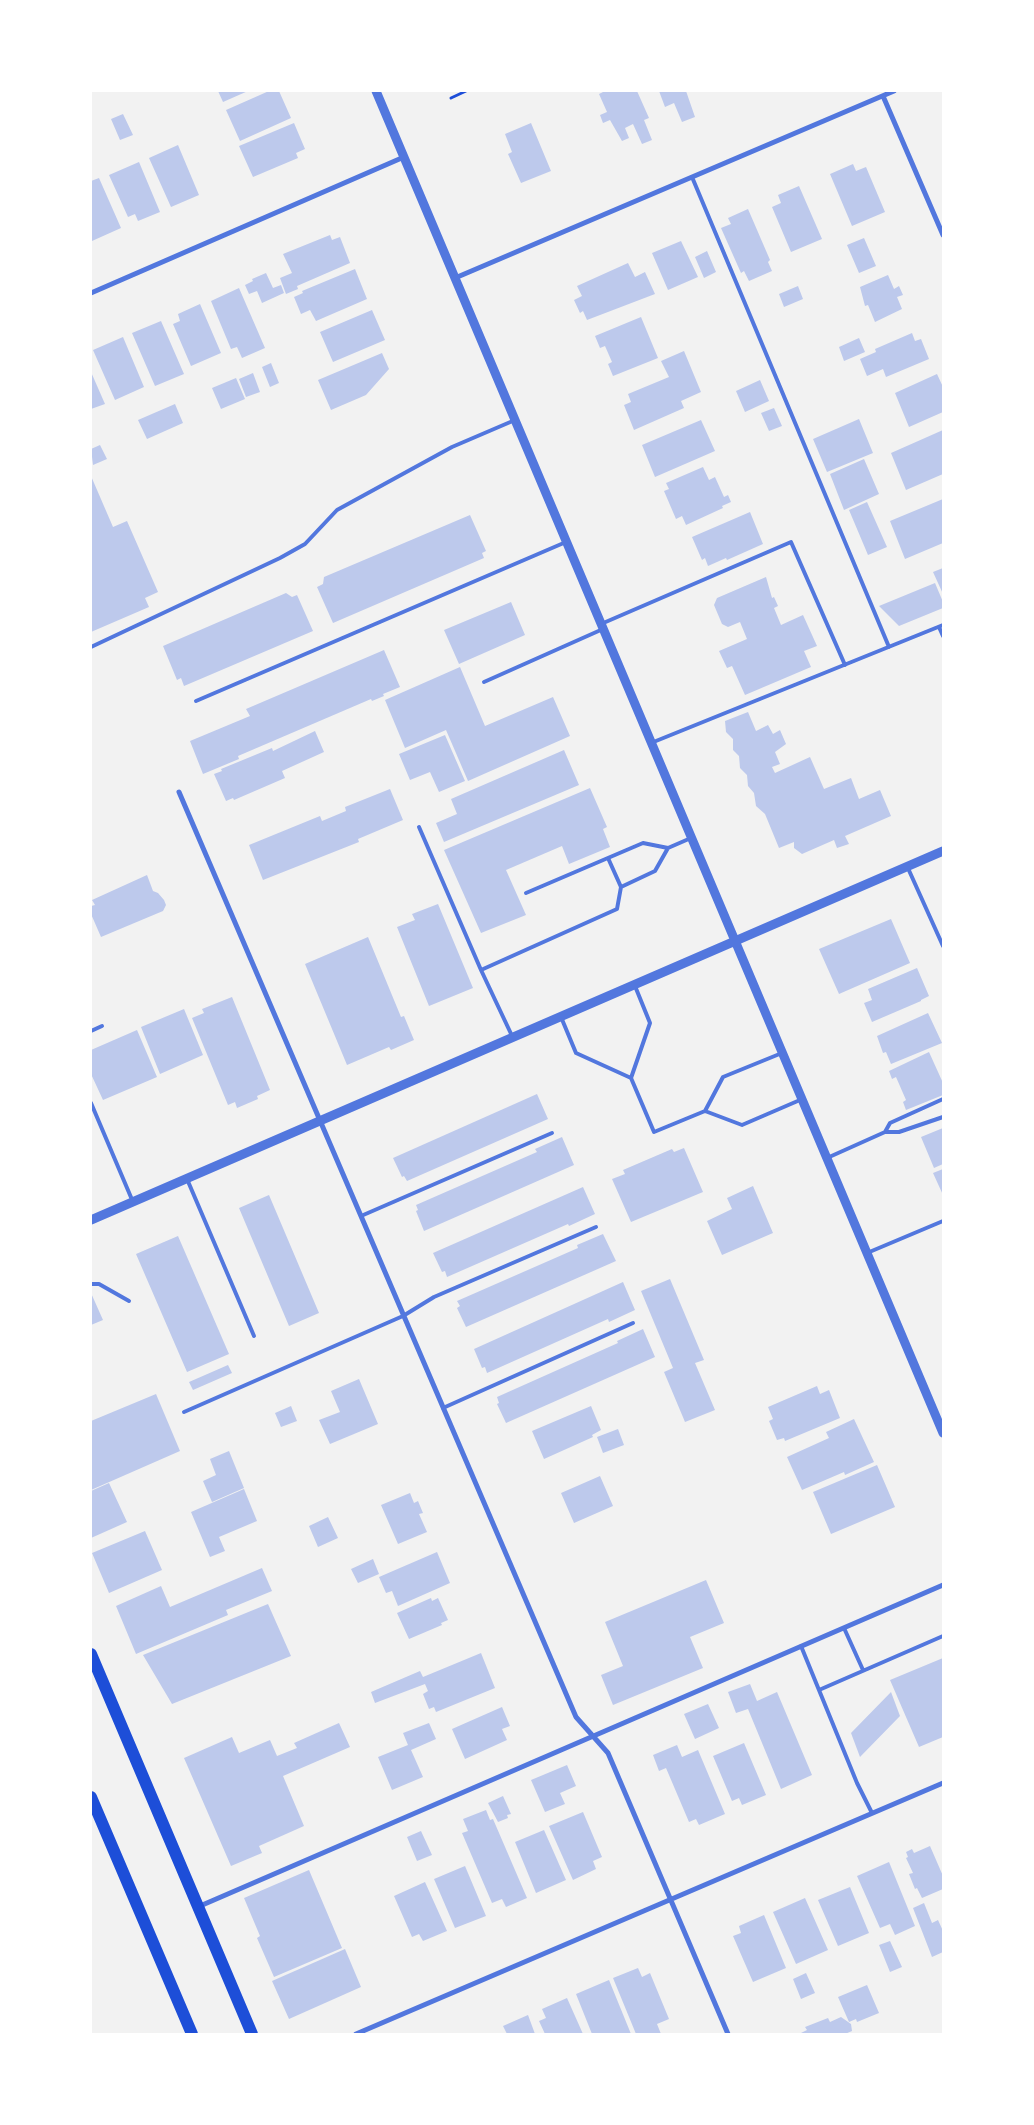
<!DOCTYPE html>
<html>
<head>
<meta charset="utf-8">
<style>
	body { margin:0 }
	#map { position:relative; width:1034px; height:2125px; overflow:hidden; background:#f2f2f2; font-family:"Noto Serif",serif }
	canvas { display:block }
	.frame { position:absolute; inset:0; border:92px solid #fff; pointer-events:none }
</style>
</head>
<body>
<div id="map">
<canvas width="1034" height="2125"></canvas>
<div class="frame"></div>
</div>
<script>
const context = document.querySelector('canvas').getContext('2d');
context.lineJoin = 'round';
function fillPath(path, color) { context.fillStyle = color; context.fill(path, 'evenodd'); }
const poly = rows => new Path2D(rows.map(r => 'M' + r).join(''));
function strokePath(path, color, width, dash) { context.strokeStyle = color; context.lineWidth = width; context.lineCap = dash ? 'butt' : 'round'; context.setLineDash(dash || []); context.stroke(path); }
const building = poly([
	[218,91,248,91,223,102],
	[269,91,279,91,291,118,240,141,226,110],
	[605,91,637,91,649,118,644,120,652,140,642,144,633,124,625,128,629,138,622,141,610,120,603,123,600,115,607,112,599,94],
	[659,91,686,91,695,117,682,122,674,103,665,107],
	[123,114,133,135,120,140,111,119],
	[294,123,305,149,296,153,298,158,253,177,239,146],
	[531,123,551,171,521,183,508,154,512,152,505,134],
	[178,145,199,195,171,207,149,158],
	[139,162,160,212,138,221,135,214,128,217,109,175],
	[853,164,856,171,866,167,885,212,852,226,830,174],
	[99,178,121,228,92,241,91,181],
	[799,186,822,239,791,252,772,207,781,203,778,195],
	[748,209,770,260,768,262,772,271,749,281,744,271,741,273,721,228,731,224,728,218],
	[330,235,332,240,340,237,350,263,297,286,298,289,286,294,280,278,292,273,283,254],
	[864,238,876,266,859,273,847,245],
	[681,241,698,277,668,290,652,253],
	[707,251,716,272,704,278,695,257],
	[628,263,635,277,645,272,655,294,587,320,583,311,580,313,574,300,582,296,577,286],
	[355,269,367,299,316,321,310,310,301,314,294,297,303,293,302,291],
	[266,273,273,288,281,285,284,293,262,303,257,291,249,294,245,285,253,281,252,279],
	[888,275,894,289,899,286,903,295,897,297,902,309,875,322,868,305,865,306,860,287],
	[798,286,803,299,784,307,779,294],
	[239,288,265,348,242,358,237,347,231,349,211,301],
	[200,304,221,353,191,366,173,324,180,321,178,314],
	[372,310,385,340,333,362,320,332],
	[641,317,658,358,613,376,608,364,612,362,605,346,600,348,595,336],
	[161,321,184,374,155,386,132,333],
	[912,333,915,341,921,339,929,359,886,377,883,369,867,376,860,359,876,352,875,349],
	[123,337,144,387,115,400,93,350],
	[859,338,865,352,844,361,839,347],
	[684,351,701,392,681,401,684,408,634,430,624,405,631,402,628,394,669,377,661,361],
	[382,353,389,369,366,395,331,410,318,380],
	[271,363,279,383,270,387,262,367],
	[91,372,105,404,91,409],
	[253,373,260,392,246,397,239,379],
	[937,374,943,387,943,412,909,427,895,393],
	[236,378,245,399,221,409,212,388],
	[760,380,769,401,745,412,736,391],
	[175,404,183,423,147,439,138,420],
	[774,408,782,426,769,431,761,413],
	[859,419,873,453,827,472,813,439],
	[701,420,715,451,655,477,642,445],
	[943,430,943,474,906,490,891,453],
	[100,445,107,459,93,465,91,449],
	[864,459,879,494,844,510,830,474],
	[703,467,709,480,715,477,724,497,728,495,731,502,722,506,723,508,686,525,682,516,676,519,664,491,669,489,666,483],
	[91,476,113,527,127,521,158,592,145,598,149,607,91,632],
	[943,499,943,543,905,559,890,521],
	[867,502,887,547,868,555,849,510],
	[750,512,763,544,727,560,726,558,708,566,705,558,702,560,692,537],
	[470,515,486,551,482,553,484,558,333,623,317,587,323,584,324,577],
	[943,568,943,594,933,572],
	[766,577,772,598,774,597,778,606,774,608,781,625,803,615,817,646,804,651,811,667,745,695,732,666,727,668,719,651,747,639,740,622,728,627,722,624,714,605,717,598],
	[935,583,943,602,943,608,899,626,879,606],
	[286,593,292,597,297,595,313,631,184,686,181,678,177,680,163,646],
	[511,602,525,635,459,664,444,630],
	[384,650,400,687,383,694,384,696,372,701,371,699,238,756,239,759,203,774,190,741,250,716,246,709],
	[460,667,485,726,553,697,570,736,468,781,446,730,405,748,385,700],
	[748,712,756,731,768,725,773,734,780,730,786,744,775,752,780,764,772,767,775,773,810,757,824,789,851,778,859,799,880,790,891,816,845,836,849,844,837,848,834,840,802,854,794,848,794,842,779,848,765,814,756,806,754,793,748,786,747,775,740,768,739,756,733,750,733,739,726,732,725,721],
	[315,731,324,752,282,771,285,778,234,800,233,798,226,801,214,774,222,771,221,769,272,748,273,751],
	[445,735,465,781,439,792,430,772,410,780,399,754],
	[564,750,579,785,444,842,436,823,457,814,451,799],
	[590,788,607,827,603,829,610,847,569,864,562,846,506,870,526,915,481,933,444,850],
	[390,789,403,820,358,839,359,842,263,880,249,845,320,816,322,821,346,811,345,807],
	[147,875,153,891,158,893,164,900,166,905,163,911,101,937,91,914,91,906,95,905,92,900],
	[438,904,473,988,429,1006,397,927,415,920,412,914],
	[891,919,910,963,839,994,819,949],
	[368,937,401,1017,404,1016,414,1040,391,1050,389,1047,347,1065,305,964],
	[917,968,929,996,921,1000,921,1001,872,1022,864,1003,872,1000,868,989],
	[232,997,270,1090,257,1096,258,1099,237,1108,235,1102,228,1105,192,1018,204,1013,202,1009],
	[184,1009,203,1055,160,1074,141,1027],
	[928,1013,942,1043,891,1064,886,1052,883,1053,877,1036],
	[137,1030,157,1077,103,1100,91,1074,91,1050],
	[929,1052,943,1083,943,1095,906,1110,903,1102,906,1100,896,1077,892,1079,889,1071],
	[537,1094,548,1119,407,1181,404,1176,402,1177,393,1158],
	[943,1128,943,1164,934,1168,921,1137],
	[562,1137,574,1165,424,1231,416,1211,418,1210,416,1205,537,1152,535,1149],
	[684,1148,703,1192,631,1222,612,1179,625,1174,623,1170,672,1149,674,1152],
	[943,1169,943,1195,933,1173],
	[753,1186,773,1233,722,1255,707,1221,732,1209,727,1198],
	[583,1187,595,1214,569,1226,568,1224,447,1277,445,1271,442,1272,433,1253],
	[269,1195,319,1313,289,1326,239,1208],
	[603,1234,616,1261,466,1327,457,1308,460,1306,457,1301,578,1248,577,1245],
	[178,1236,229,1354,187,1372,136,1254],
	[670,1279,704,1360,695,1363,715,1410,685,1422,664,1372,673,1368,641,1291],
	[623,1282,635,1310,609,1322,608,1319,487,1373,485,1367,482,1368,474,1349],
	[91,1293,103,1320,91,1325],
	[643,1329,655,1357,506,1423,497,1404,499,1403,497,1397,618,1343,617,1341],
	[228,1365,232,1373,193,1390,189,1382],
	[359,1379,378,1424,330,1444,319,1420,340,1412,331,1391],
	[817,1386,820,1394,829,1390,840,1418,785,1441,784,1438,777,1440,769,1421,773,1419,768,1407],
	[156,1394,180,1451,91,1490,91,1421],
	[291,1406,297,1421,281,1427,275,1413],
	[591,1406,601,1430,592,1435,593,1437,544,1459,532,1431],
	[854,1419,874,1462,845,1475,844,1472,802,1490,787,1457,829,1438,826,1432],
	[618,1429,624,1445,603,1453,597,1437],
	[229,1451,244,1488,212,1502,203,1481,216,1475,210,1459],
	[877,1465,895,1507,831,1534,813,1492],
	[600,1476,613,1506,574,1523,561,1493],
	[109,1483,127,1522,91,1538,91,1491],
	[244,1489,257,1521,219,1537,225,1551,210,1557,191,1512],
	[410,1493,414,1503,418,1501,423,1513,419,1514,427,1532,398,1544,381,1505],
	[328,1517,338,1538,318,1547,309,1526],
	[145,1531,162,1570,109,1593,92,1553],
	[437,1552,450,1583,398,1606,392,1591,386,1593,379,1577],
	[373,1559,379,1574,358,1583,351,1569],
	[262,1568,272,1591,226,1610,228,1615,136,1654,116,1606,161,1586,170,1607],
	[706,1580,724,1623,690,1637,703,1668,613,1705,601,1675,623,1666,605,1622],
	[431,1598,432,1601,438,1598,448,1620,441,1623,442,1625,409,1639,397,1613],
	[268,1604,291,1656,172,1704,143,1655],
	[481,1653,495,1688,436,1712,434,1707,429,1709,423,1694,428,1691,425,1684,375,1703,371,1692,420,1671,423,1677],
	[943,1658,943,1737,919,1747,890,1680],
	[750,1684,757,1701,777,1692,812,1775,781,1789,748,1709,736,1713,728,1692],
	[891,1692,900,1716,860,1757,851,1733],
	[708,1704,719,1728,695,1739,684,1714],
	[502,1707,510,1726,502,1729,507,1740,465,1759,452,1729],
	[339,1723,350,1747,283,1776,304,1826,259,1846,262,1853,231,1866,184,1758,232,1737,239,1753,270,1740,277,1756,297,1748,294,1743],
	[429,1723,436,1739,411,1750,423,1777,392,1790,378,1757,408,1745,403,1733],
	[744,1743,766,1795,742,1805,739,1798,732,1801,713,1756],
	[677,1745,682,1757,698,1750,725,1814,699,1825,696,1819,689,1822,666,1768,659,1771,653,1755],
	[567,1765,576,1786,560,1793,565,1804,545,1812,531,1780],
	[503,1796,511,1814,507,1815,508,1818,498,1822,488,1803],
	[486,1810,490,1820,493,1819,527,1898,506,1907,502,1899,492,1903,462,1833,468,1831,463,1819],
	[583,1812,602,1857,593,1861,596,1869,573,1880,549,1826],
	[544,1830,566,1880,536,1893,515,1842],
	[421,1831,432,1855,417,1861,407,1837],
	[930,1846,943,1876,943,1889,922,1898,917,1888,915,1889,909,1874,913,1873,906,1858,908,1857,906,1852,912,1849,914,1853],
	[889,1862,915,1926,895,1935,890,1924,880,1928,857,1876],
	[465,1866,486,1916,455,1928,434,1879],
	[309,1870,342,1948,274,1977,257,1938,260,1936,244,1898],
	[425,1882,447,1931,423,1941,419,1934,412,1937,394,1896],
	[850,1887,869,1933,838,1946,818,1900],
	[805,1898,828,1950,796,1964,773,1912],
	[924,1903,932,1923,938,1920,943,1931,943,1952,932,1957,913,1908],
	[764,1915,786,1968,753,1982,733,1936,741,1933,739,1926],
	[890,1941,902,1967,890,1972,879,1945],
	[345,1949,361,1987,289,2019,272,1981],
	[638,1968,642,1977,650,1973,669,2019,657,2024,661,2034,636,2034,613,1978],
	[806,1973,815,1993,801,1999,793,1979],
	[609,1980,631,2034,592,2034,576,1994],
	[867,1985,879,2013,857,2022,856,2019,849,2022,838,1997],
	[567,1998,583,2034,545,2034,539,2021,546,2018,542,2009],
	[528,2015,535,2034,507,2034,503,2026],
	[841,2017,851,2024,852,2031,845,2034,799,2034,807,2030,805,2027,828,2018,830,2022]
]);
const path = poly([
	[451,98,466,91]
]);
const service = poly([
	[692,177,889,647],
	[601,624,791,542,845,665],
	[939,627,943,636],
	[91,647,280,558,305,544,337,510,452,447,515,420],
	[484,682,603,629],
	[196,701,566,542],
	[651,743,943,625],
	[419,827,481,970,513,1038],
	[608,858,621,887],
	[907,866,943,946],
	[526,893,643,843,668,848],
	[481,970,617,909,621,887,655,871,668,848,691,838],
	[561,1017,576,1053,631,1078,650,1023,635,986],
	[91,1031,102,1026],
	[782,1053,723,1077,705,1111,742,1125,800,1100],
	[631,1078,654,1132,705,1111],
	[91,1103,133,1202],
	[885,1132,890,1123,943,1099],
	[827,1158,885,1132,899,1132,943,1117],
	[187,1179,254,1336],
	[361,1216,552,1133],
	[867,1253,943,1221],
	[91,1284,99,1284,129,1301],
	[443,1408,633,1323],
	[184,1412,403,1316,434,1297,596,1227],
	[844,1628,863,1670],
	[801,1646,857,1783,872,1813],
	[819,1690,943,1636]
]);
const minor = poly([
	[883,96,943,235],
	[455,278,894,91],
	[91,293,404,157],
	[179,792,576,1717,608,1753,728,2034],
	[200,1906,943,1585],
	[356,2034,943,1783]
]);
const tertiary = poly([
	[376,91,943,1433],
	[91,1220,943,851]
]);
const primary = poly([
	[91,1654,252,2034],
	[91,1797,192,2034]
]);
fillPath(building, '#bdc9ec');
strokePath(path, '#1d4ed8', 3);
strokePath(service, '#5277de', 4);
strokePath(minor, '#5277de', 5);
strokePath(tertiary, '#5277de', 9);
strokePath(primary, '#1d4ed8', 12);
</script>
</body>
</html>
